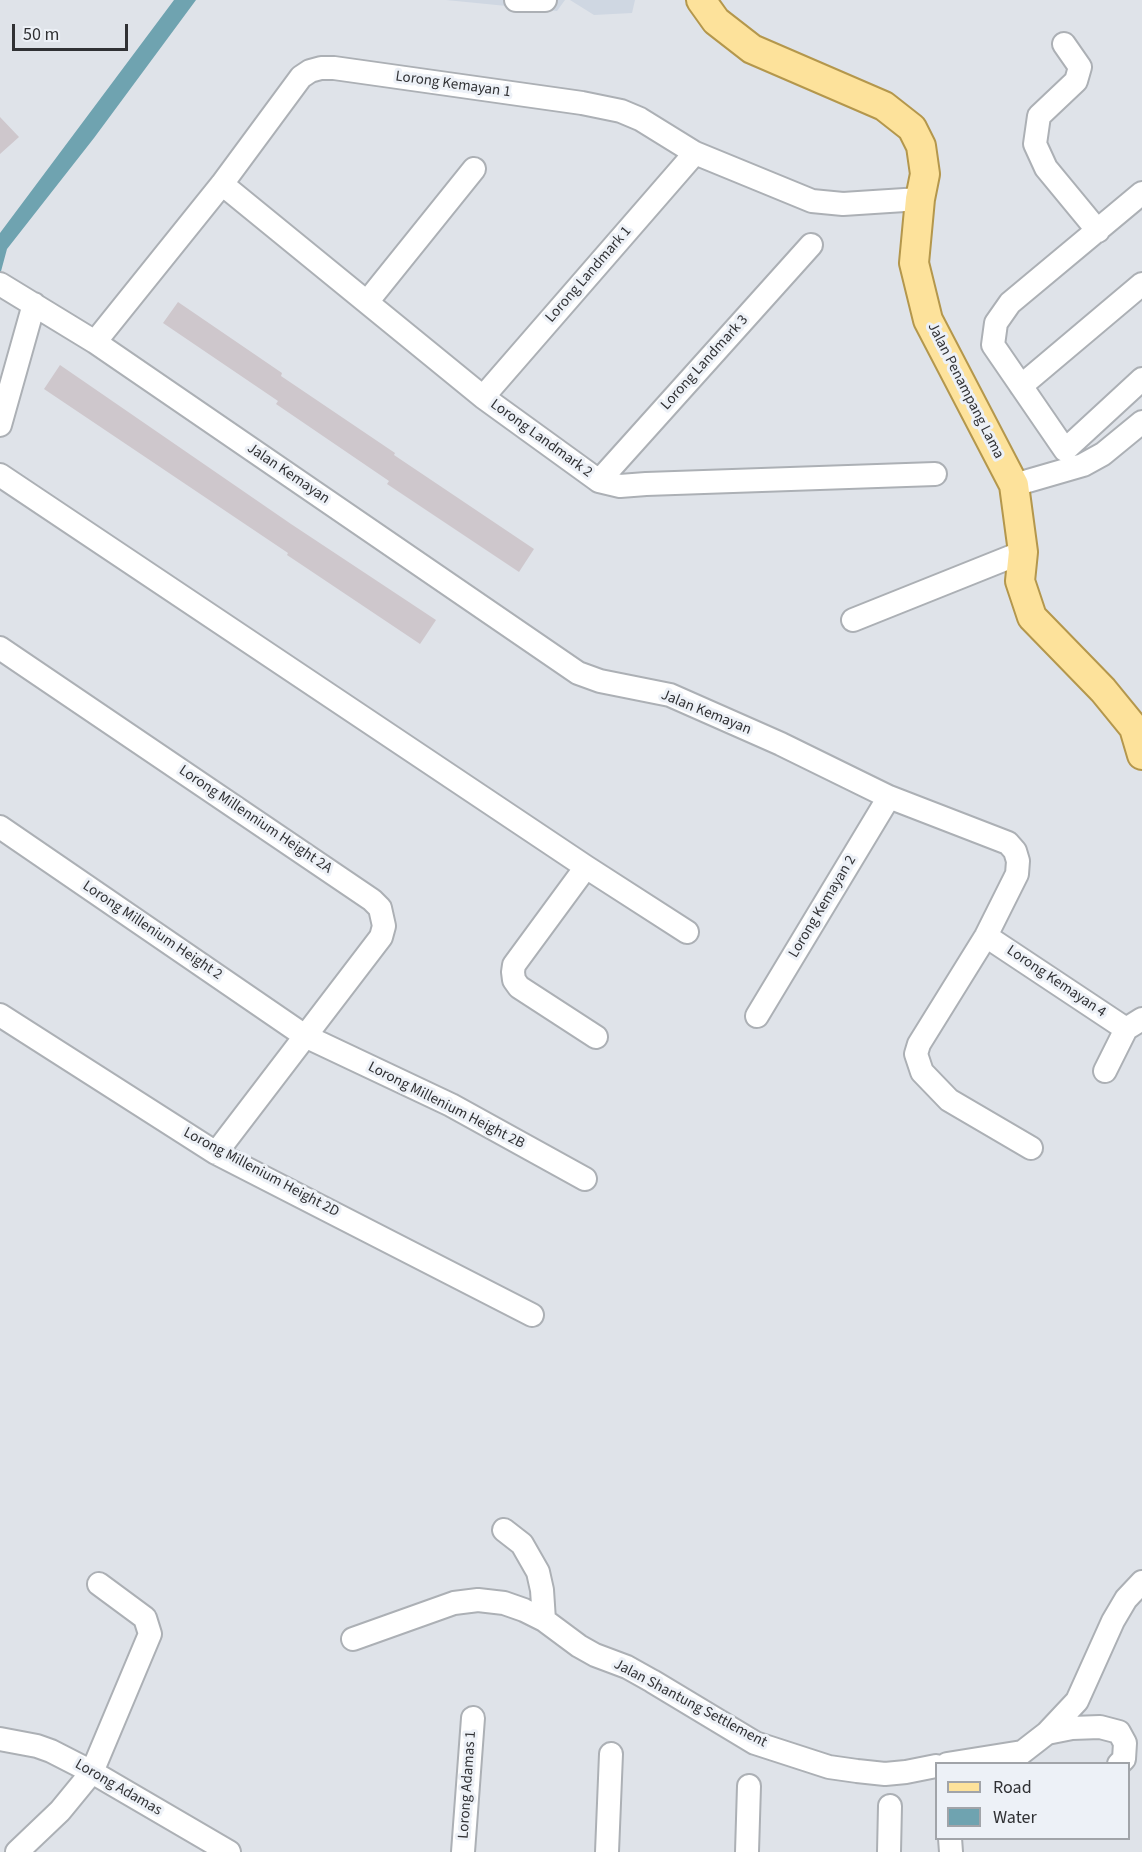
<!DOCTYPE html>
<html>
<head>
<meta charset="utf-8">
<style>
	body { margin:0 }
	#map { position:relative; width:1142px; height:1852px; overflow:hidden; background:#dfe3e9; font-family:"Source Sans 3",sans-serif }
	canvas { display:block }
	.legend { position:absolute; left:935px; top:1762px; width:195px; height:78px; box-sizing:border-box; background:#edf1f7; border:2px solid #a1a4a9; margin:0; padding:8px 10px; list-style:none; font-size:18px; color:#303134 }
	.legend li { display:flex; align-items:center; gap:12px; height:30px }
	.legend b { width:30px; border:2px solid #a1a4a9 }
	.scale { position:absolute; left:12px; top:24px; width:116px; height:27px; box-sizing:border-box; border:3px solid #303134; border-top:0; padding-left:8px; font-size:18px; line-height:21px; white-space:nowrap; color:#303134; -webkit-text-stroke:4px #edf1f7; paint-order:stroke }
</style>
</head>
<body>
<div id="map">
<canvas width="1142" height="1852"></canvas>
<ul class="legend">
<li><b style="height:8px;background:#fde29b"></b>Road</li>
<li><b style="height:16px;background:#6fa3b0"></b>Water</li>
</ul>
<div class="scale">50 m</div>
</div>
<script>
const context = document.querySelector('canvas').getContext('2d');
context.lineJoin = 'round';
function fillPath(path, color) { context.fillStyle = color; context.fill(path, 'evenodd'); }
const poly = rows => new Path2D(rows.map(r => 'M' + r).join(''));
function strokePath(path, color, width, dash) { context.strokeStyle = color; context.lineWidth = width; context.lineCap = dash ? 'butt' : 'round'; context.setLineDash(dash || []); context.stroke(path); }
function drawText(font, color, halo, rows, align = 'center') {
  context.font = font + ' "Source Sans 3",sans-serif'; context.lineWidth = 6; context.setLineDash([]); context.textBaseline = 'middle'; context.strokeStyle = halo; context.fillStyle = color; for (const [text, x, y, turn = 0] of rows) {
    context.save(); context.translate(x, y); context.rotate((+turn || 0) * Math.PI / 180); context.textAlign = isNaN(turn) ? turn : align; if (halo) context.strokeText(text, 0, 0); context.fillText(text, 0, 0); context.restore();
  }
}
const built = poly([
	[446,0,565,0,557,11],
	[570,0,635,0,632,13,594,15]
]);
const water = poly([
	[174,0,196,0,94,138,7,249,0,275,0,233]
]);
const building = poly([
	[0,117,19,137,0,154],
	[178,302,282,373,281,376,395,453,394,455,534,549,519,572,387,484,389,481,276,404,278,401,163,323],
	[60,365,291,524,436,620,420,644,302,565,287,555,288,553,44,389]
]);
const minor = poly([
	[516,0,545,0],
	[1064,44,1080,67,1076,81,1039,116,1035,144,1046,168,1098,231],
	[222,184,483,397,599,481,620,486,646,484,935,474],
	[1142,193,1010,303,996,323,993,345,1065,450,1142,379],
	[0,284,95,342,578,673,600,681,670,695,781,744,889,797,1008,843,1015,851,1018,861,1017,874,986,936,919,1044,916,1054,922,1072,949,1100,1031,1148],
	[367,302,474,169],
	[95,342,222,184,301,77,310,71,321,68,334,68,582,103,621,111,640,119,695,153,812,201,843,204,920,199],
	[1021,386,1142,284],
	[483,397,695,153],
	[0,425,34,304],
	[0,475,586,867,687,932],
	[599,481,811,245],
	[1014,485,1083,465,1103,454,1142,422],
	[853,620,1023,552],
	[0,648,372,900,380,908,384,926,381,937,216,1153],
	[0,827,305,1036,451,1105,585,1179],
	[586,867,514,965,513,972,514,980,519,987,596,1037],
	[986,936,1126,1029],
	[0,1015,216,1153,532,1315],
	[757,1016,889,797],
	[1105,1071,1126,1029,1142,1019],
	[504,1530,522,1544,538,1572,542,1590,544,1620],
	[353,1639,454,1603,478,1600,504,1603,524,1610,544,1620,579,1646,595,1655,627,1667,652,1681,755,1743,829,1767,857,1771,885,1774,906,1772,936,1766],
	[1047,1733,1072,1728,1100,1727,1119,1732,1125,1743,1124,1759,1119,1764],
	[0,1739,37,1746,51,1751,92,1772,229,1852],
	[947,1764,1022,1752],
	[1007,1764,1047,1733,1077,1701,1113,1621,1126,1599,1142,1582],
	[950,1838,951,1852],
	[17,1852,60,1811,92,1772,150,1634,145,1618,99,1584],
	[463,1852,473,1718],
	[607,1852,611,1754],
	[747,1852,749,1786],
	[889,1852,890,1806]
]);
const major = poly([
	[701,0,716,21,752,49,884,106,912,128,921,146,925,174,920,199,914,263,928,320,1014,485,1023,552,1020,581,1032,617,1103,690,1134,728,1142,755]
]);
const streetNames = [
	["Lorong Kemayan 1",453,85,8],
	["Lorong Landmark 1",589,275,-49],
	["Lorong Landmark 3",705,363,-48],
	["Jalan Penampang Lama",965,391,63],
	["Lorong Landmark 2",541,439,36],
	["Jalan Kemayan",288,474,34],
	["Jalan Kemayan",706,713,22],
	["Lorong Millennium Height 2A",255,820,34],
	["Lorong Kemayan 2",823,907,-59],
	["Lorong Millenium Height 2",152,931,34],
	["Lorong Kemayan 4",1056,982,34],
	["Lorong Millenium Height 2B",446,1106,27],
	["Lorong Millenium Height 2D",261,1173,28],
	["Jalan Shantung Settlement",690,1704,28],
	["Lorong Adamas 1",468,1785,-86],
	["Lorong Adamas",118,1788,30]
];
fillPath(built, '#cfd7e2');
fillPath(water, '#6fa3b0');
fillPath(building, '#cec7cc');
strokePath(minor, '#acb0b5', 26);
strokePath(major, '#b4974c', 32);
strokePath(minor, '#fff', 22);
strokePath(major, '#fde29b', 28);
drawText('15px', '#303134', '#edf1f7', streetNames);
</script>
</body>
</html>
